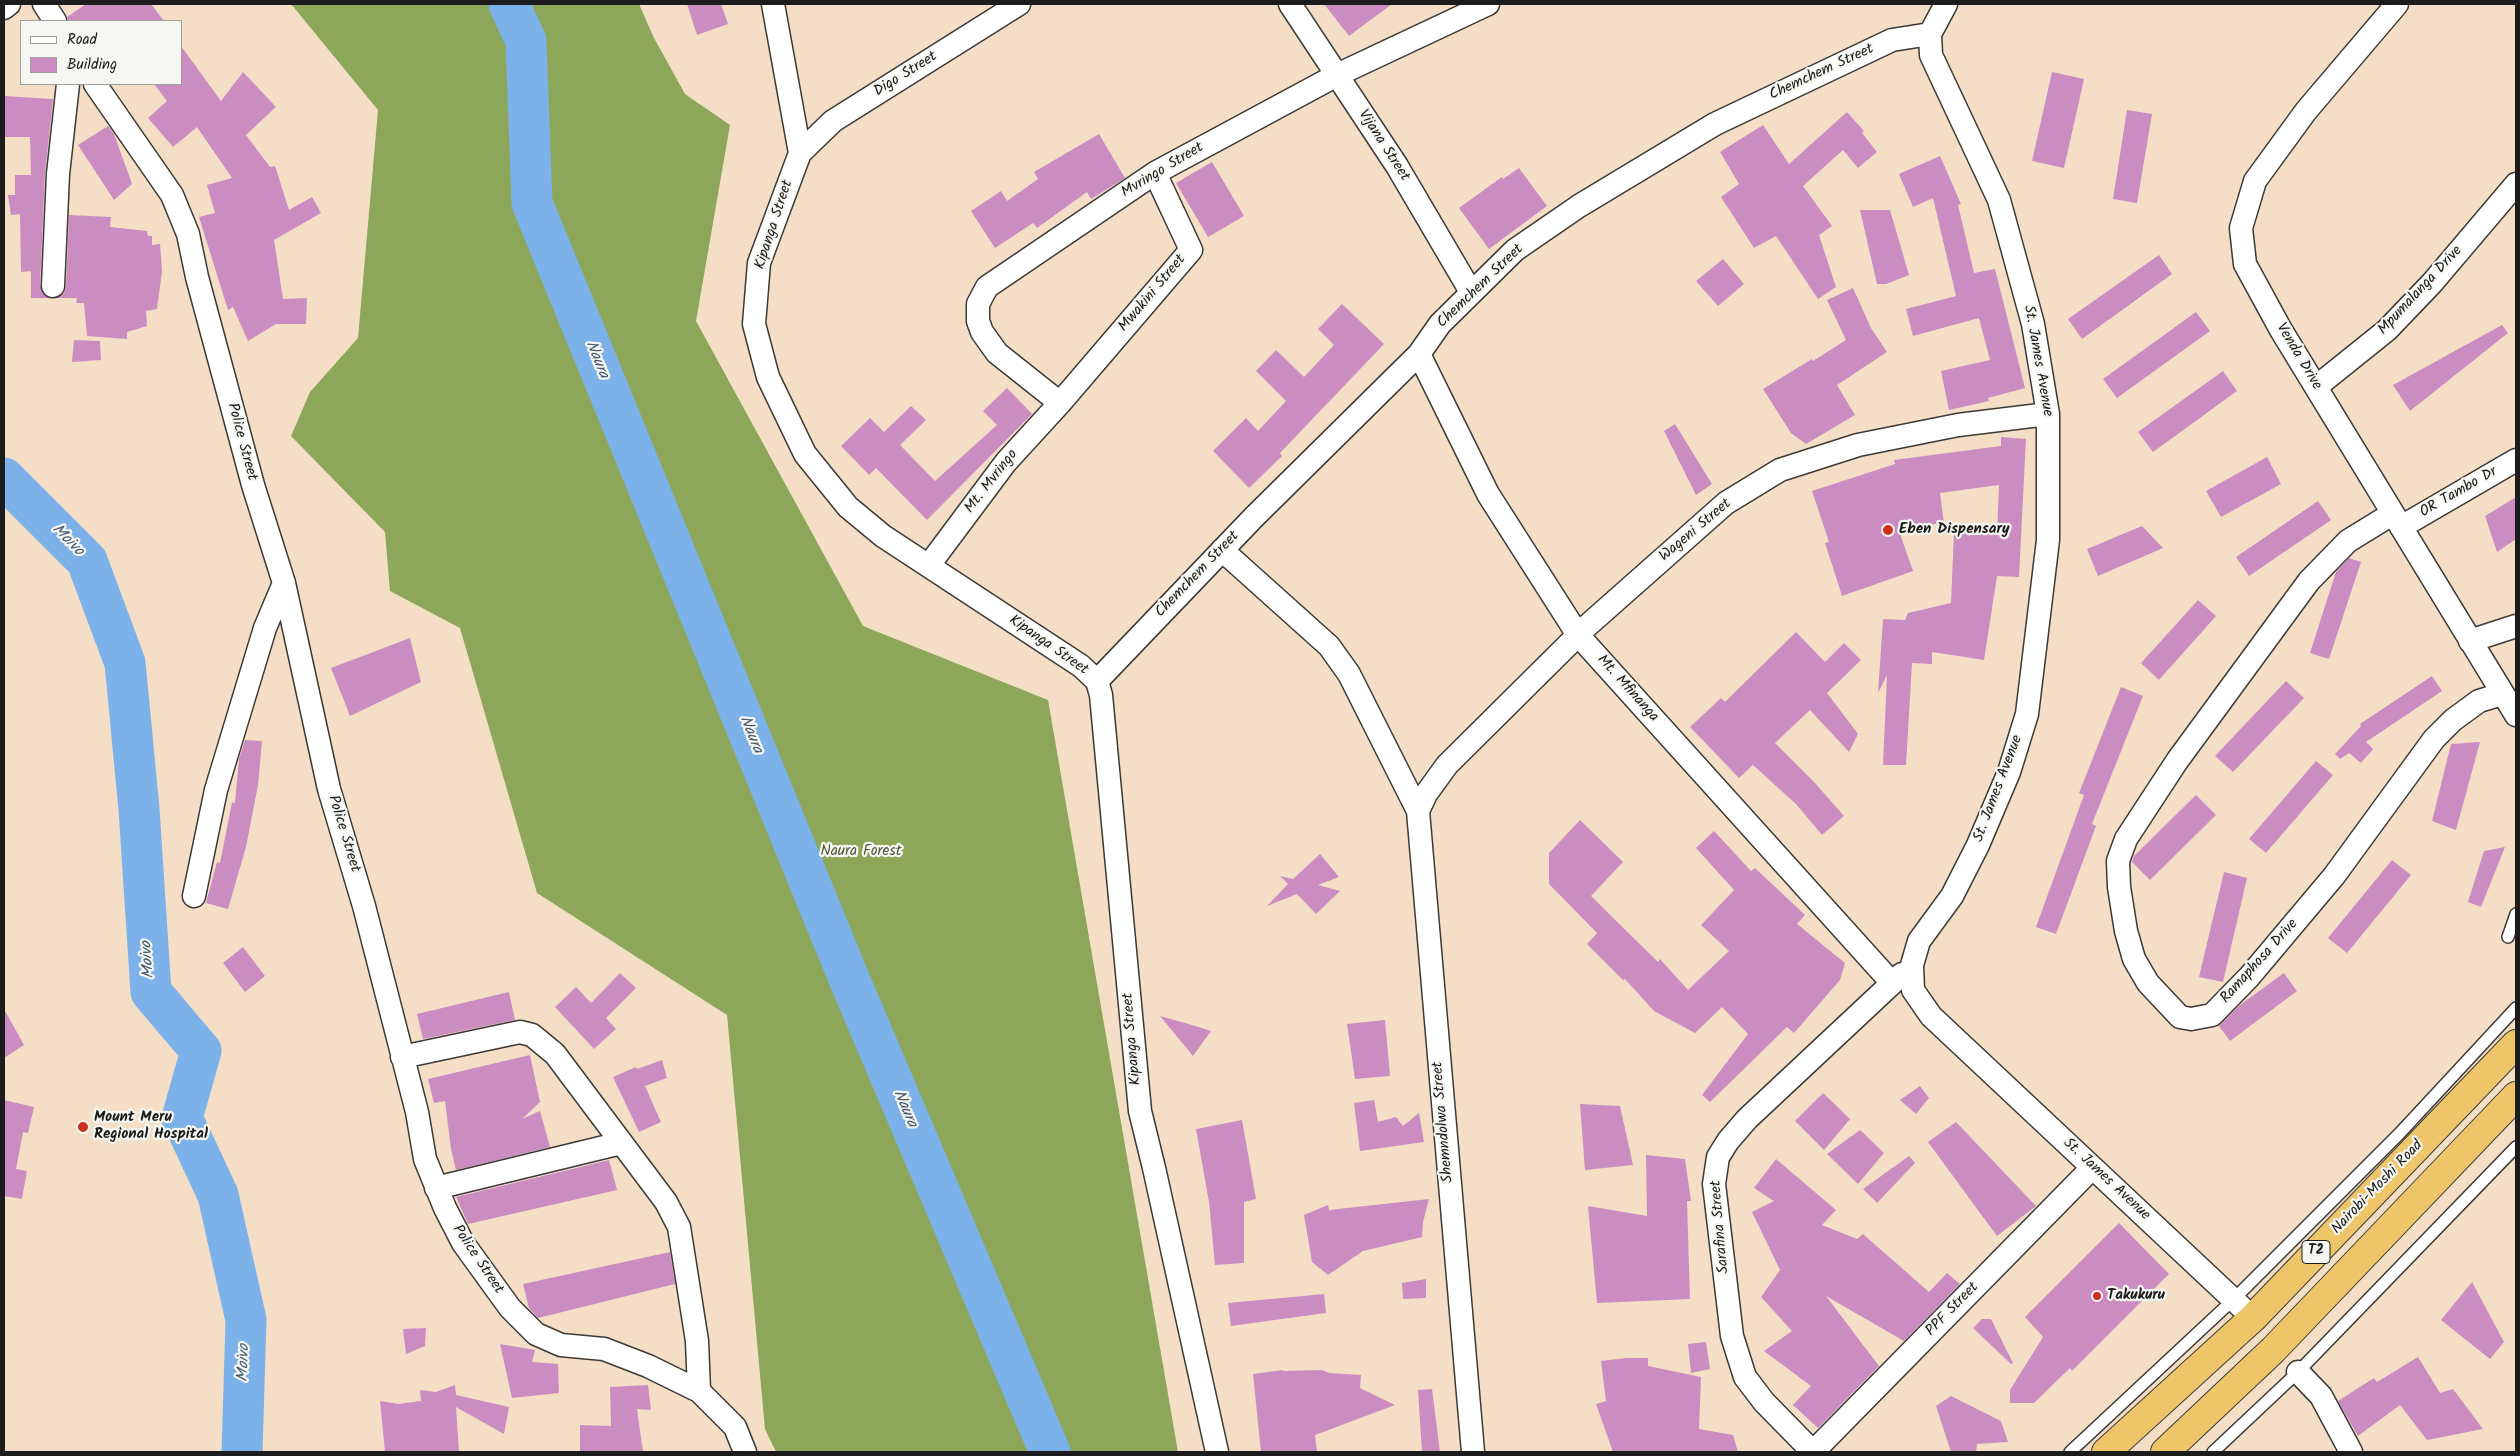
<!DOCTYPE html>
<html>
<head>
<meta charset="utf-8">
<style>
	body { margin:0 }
	#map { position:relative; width:2520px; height:1456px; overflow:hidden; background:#f4dfc6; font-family:Kalam,sans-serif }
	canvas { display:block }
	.frame { position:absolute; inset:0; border:5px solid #1c1c1c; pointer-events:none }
	.legend { position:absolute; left:20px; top:20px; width:162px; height:65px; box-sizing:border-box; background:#f6f6f2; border:1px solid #9f9f9c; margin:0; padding:6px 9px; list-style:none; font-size:15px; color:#1c1c1c }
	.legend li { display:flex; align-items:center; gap:10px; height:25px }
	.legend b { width:25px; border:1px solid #9f9f9c }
</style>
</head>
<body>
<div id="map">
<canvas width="2520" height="1456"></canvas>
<div class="frame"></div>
<ul class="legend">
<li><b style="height:6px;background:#fff"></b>Road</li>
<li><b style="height:14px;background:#cb8cc2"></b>Building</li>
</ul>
</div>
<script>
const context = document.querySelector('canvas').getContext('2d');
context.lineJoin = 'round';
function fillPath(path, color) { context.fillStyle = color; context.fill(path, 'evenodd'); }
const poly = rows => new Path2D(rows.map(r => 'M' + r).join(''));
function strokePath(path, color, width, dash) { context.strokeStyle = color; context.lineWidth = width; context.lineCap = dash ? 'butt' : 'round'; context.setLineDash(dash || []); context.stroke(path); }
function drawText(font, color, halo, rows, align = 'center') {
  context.font = font + ' Kalam,sans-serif'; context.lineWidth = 4.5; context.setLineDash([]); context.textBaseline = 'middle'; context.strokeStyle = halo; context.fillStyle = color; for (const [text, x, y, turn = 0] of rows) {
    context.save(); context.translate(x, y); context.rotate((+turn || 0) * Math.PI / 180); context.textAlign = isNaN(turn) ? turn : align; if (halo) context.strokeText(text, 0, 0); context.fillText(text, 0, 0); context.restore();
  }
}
const forest = poly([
	[291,4,639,4,654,38,685,94,730,125,696,321,863,626,1048,700,1178,1452,776,1452,765,1429,727,1015,537,893,460,628,390,591,385,532,291,436,310,392,358,338,378,110]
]);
const river = poly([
	[509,4,526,41,532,203,850,981,1050,1452],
	[4,478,87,561,125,663,139,809,151,992,201,1051,182,1118,218,1195,246,1320,242,1452]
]);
const building = poly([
	[86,4,151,4,164,21,68,21,67,17],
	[687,4,721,4,728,24,697,35],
	[1324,4,1392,4,1349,36],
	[181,46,221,101,243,72,276,107,246,135,270,167,275,166,289,210,312,197,321,213,274,240,283,299,307,298,306,324,276,324,248,341,233,307,228,310,199,217,215,213,207,185,232,178,197,127,173,147,148,118,167,101,154,84,181,84],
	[2052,72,2084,79,2064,168,2032,161],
	[4,96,53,99,45,173,40,285,42,292,49,298,31,298,31,271,21,272,20,214,11,215,8,195,15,195,15,175,31,175,30,137,4,137],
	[2127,110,2152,114,2137,203,2113,199],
	[1847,112,1864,131,1862,133,1877,152,1858,168,1843,150,1803,186,1832,226,1819,235,1836,287,1818,299,1776,236,1754,248,1721,197,1739,184,1720,152,1763,125,1789,164],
	[108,126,114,134,132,184,114,200,78,145],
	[1099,134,1125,178,1091,199,1087,192,1037,228,1033,223,995,248,971,211,1001,191,1007,201,1038,179,1034,172],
	[1940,156,1961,204,1958,205,1974,273,1995,269,2025,388,1988,398,1989,401,1949,410,1941,371,1990,360,1979,318,1913,336,1906,309,1956,296,1933,198,1913,207,1899,174],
	[1212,162,1244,216,1208,237,1176,183],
	[1519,168,1547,206,1489,249,1459,208,1502,177,1503,179],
	[1860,210,1890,210,1909,275,1886,284,1877,284],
	[69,215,111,217,110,227,147,231,148,236,152,236,152,245,160,244,162,271,157,309,146,311,147,326,127,332,127,339,87,336,84,303,76,303,77,298,57,298,64,293,66,287],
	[2159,255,2172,274,2082,339,2068,319],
	[1723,259,1744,284,1718,306,1696,281],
	[1853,288,1871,328,1887,352,1837,385,1855,415,1806,444,1791,433,1763,389,1812,359,1813,361,1846,340,1827,300],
	[1342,304,1384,344,1280,453,1282,456,1249,488,1213,451,1246,418,1258,431,1286,401,1256,371,1276,350,1304,377,1334,345,1318,329],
	[2196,312,2210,331,2117,398,2103,379],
	[2502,325,2508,333,2410,411,2393,385],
	[74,340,100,341,101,360,72,362],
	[2223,371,2237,391,2153,452,2138,432],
	[1007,388,1032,414,927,520,876,468,869,475,841,446,870,418,884,432,911,406,926,420,900,445,935,481,997,425,983,411],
	[1675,424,1712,484,1696,495,1664,431],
	[2001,437,2026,439,2019,577,1997,576,1984,660,1932,652,1932,664,1912,663,1906,765,1883,765,1887,675,1878,693,1883,619,1905,620,1908,613,1951,603,1954,532,1997,534,1999,485,1940,493,1944,523,1898,528,1913,571,1842,596,1825,543,1829,542,1812,491,1895,464,1894,460,2001,446],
	[2267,457,2281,484,2221,517,2206,491],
	[2516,497,2516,539,2497,552,2485,516],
	[2318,501,2331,520,2249,576,2236,557],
	[2142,526,2163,548,2098,576,2087,549],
	[2349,558,2361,562,2329,659,2310,653,2336,572],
	[2198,600,2216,616,2159,680,2141,663],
	[1796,632,1825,662,1844,643,1861,660,1827,693,1858,734,1849,752,1810,710,1775,743,1815,783,1844,816,1822,835,1796,804,1753,765,1739,778,1690,727,1721,698,1725,702],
	[410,638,421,682,350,716,331,668],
	[2432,676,2442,691,2366,742,2373,749,2361,763,2349,753,2340,759,2335,754,2361,726,2360,724],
	[2286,681,2304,698,2233,772,2215,756],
	[2121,687,2143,696,2092,824,2096,826,2056,934,2036,927,2084,795,2079,793],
	[245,740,262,741,258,785,246,847,228,909,206,903,217,862,220,863,232,802,235,803,239,759],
	[2480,742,2456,830,2432,821,2451,744],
	[2316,761,2333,775,2266,853,2249,839],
	[2196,795,2216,815,2150,880,2132,862,2134,856],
	[1580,820,1623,862,1591,896,1658,962,1660,959,1688,990,1729,951,1701,925,1734,890,1696,848,1714,831,1751,871,1755,868,1805,915,1797,924,1845,963,1840,980,1794,1033,1787,1027,1710,1102,1702,1095,1748,1034,1722,1007,1695,1033,1654,1011,1625,979,1623,980,1587,944,1597,933,1549,884,1549,853],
	[2505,847,2481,907,2468,902,2484,851],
	[1320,854,1339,877,1318,885,1340,891,1316,914,1297,894,1267,906,1288,884,1280,876,1293,879],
	[2392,860,2411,875,2347,953,2328,938],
	[2224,872,2247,878,2223,982,2199,977],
	[243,947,265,976,245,992,223,963],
	[620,973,636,988,606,1018,616,1029,594,1049,555,1007,576,987,591,1003],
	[2284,973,2297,991,2230,1041,2219,1026,2240,1005],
	[509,992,515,1020,423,1039,417,1014],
	[4,1009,24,1045,4,1058],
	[1160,1016,1192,1025,1211,1031,1193,1056],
	[1385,1020,1390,1076,1355,1079,1347,1024],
	[530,1055,540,1102,522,1119,540,1111,550,1147,456,1170,451,1149,445,1101,434,1103,428,1079],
	[662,1060,667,1078,645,1086,661,1122,639,1132,613,1077,636,1067,637,1069],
	[1920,1086,1929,1098,1916,1114,1900,1100],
	[1823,1093,1850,1119,1824,1150,1795,1121],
	[4,1100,34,1107,28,1133,23,1132,16,1169,27,1171,22,1199,4,1196],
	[1374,1100,1378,1122,1396,1117,1403,1126,1419,1113,1424,1142,1360,1151,1354,1103],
	[1580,1104,1620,1106,1633,1165,1585,1170],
	[1242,1120,1256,1199,1244,1202,1244,1263,1215,1265,1209,1202,1196,1129],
	[1956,1122,2036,1206,1997,1236,1928,1142],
	[1860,1130,1884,1153,1858,1184,1827,1154],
	[1646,1155,1685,1159,1691,1201,1687,1201,1690,1299,1597,1303,1588,1206,1647,1216],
	[1909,1156,1915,1163,1877,1203,1863,1189],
	[1776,1159,1836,1210,1822,1225,1857,1239,1863,1234,1929,1292,1947,1273,1960,1284,1904,1341,1826,1296,1879,1366,1818,1428,1793,1405,1811,1386,1764,1351,1792,1331,1761,1297,1780,1270,1752,1212,1774,1201,1754,1188],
	[609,1160,617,1190,468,1224,456,1197],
	[1429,1199,1423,1222,1422,1237,1363,1251,1328,1275,1312,1262,1304,1215,1328,1205,1329,1210],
	[2119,1223,2169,1274,2072,1371,2070,1368,2034,1403,2010,1403,2010,1390,2043,1337,2025,1317],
	[670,1252,675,1284,538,1318,529,1308,523,1284],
	[1426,1279,1426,1298,1403,1299,1402,1283],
	[2472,1282,2504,1342,2490,1359,2441,1320],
	[1324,1294,1326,1313,1231,1326,1228,1303],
	[1982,1319,1991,1319,2013,1363,2011,1364,1973,1328],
	[426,1328,425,1346,406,1354,403,1329],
	[1706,1342,1710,1369,1691,1373,1688,1344],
	[500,1344,535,1350,532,1362,558,1364,559,1393,512,1398],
	[2418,1357,2440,1393,2453,1389,2483,1429,2427,1440,2400,1405,2358,1436,2338,1401,2374,1378,2377,1382],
	[1627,1358,1648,1358,1648,1366,1701,1377,1699,1429,1733,1435,1738,1452,1613,1452,1596,1404,1606,1401,1601,1361],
	[1283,1370,1283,1371,1322,1370,1329,1373,1361,1375,1360,1388,1395,1405,1315,1435,1317,1452,1261,1452,1253,1374],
	[455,1385,456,1395,509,1407,504,1434,456,1407,459,1452,385,1452,380,1401,398,1404,421,1401,420,1390,436,1392],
	[648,1385,651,1410,637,1409,643,1452,580,1452,580,1425,611,1426,610,1387],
	[1432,1389,1440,1452,1422,1452,1418,1390],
	[1951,1396,2001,1421,2008,1442,1977,1444,1976,1452,1951,1452,1936,1406]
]);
const lane = poly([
	[2508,937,2516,914],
	[2070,1452,2234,1299,2399,1134,2516,1008],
	[2213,1452,2298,1372,2516,1147]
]);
const street = poly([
	[44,4,55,21],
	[773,4,800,153,759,263,754,324,768,377,805,454,848,507,883,536,1081,666,1097,681,1101,695,1140,1111,1154,1168,1217,1452],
	[1290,4,1397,166,1471,292],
	[1946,4,1930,34,1931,55,1999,200,2033,324,2048,414,2048,540,2027,714,2009,772,1978,845,1952,896,1919,941,1912,965,1913,990,1931,1016,2253,1318],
	[2397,4,2306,111,2255,181,2241,228,2245,264,2281,330,2516,715],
	[4,8,9,4],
	[95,84,172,195,188,234,197,277,253,485,284,583,329,789,364,906,417,1112,425,1159,445,1208,463,1243,510,1308,536,1334,561,1345,604,1349,648,1366,699,1391,735,1427,745,1452],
	[800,153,833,121,1019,4],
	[53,286,58,174,68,84],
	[1419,354,1488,494,1578,635,1892,983],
	[2316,387,2387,330,2432,283,2516,184],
	[1060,403,997,353,982,332,978,321,978,304,987,287,1155,173,1337,75,1488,4],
	[2392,514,2348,541,2309,581,2177,761,2126,839,2118,861,2119,887,2126,931,2134,959,2148,983,2180,1017,2191,1019,2212,1015,2249,977,2334,876,2434,739,2453,720,2479,701,2502,694],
	[2401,527,2516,460],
	[1222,550,1329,646,1349,674,1418,811],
	[929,565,1006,462,1060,403,1191,250,1155,173],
	[2470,641,2516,626],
	[1097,681,1254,517,1419,354,1440,324,1515,250,1579,206,1715,124,1892,40,1930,34],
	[194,896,216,790,265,628,284,583],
	[402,1057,520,1032,532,1035,555,1054,666,1202,679,1227,697,1341,699,1391],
	[436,1188,621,1143],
	[2298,1372,2321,1396,2351,1452],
	[1473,1452,1418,811,1426,794,1447,765,1587,626,1726,503,1780,470,1858,445,1958,425,2048,414],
	[1813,1452,1764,1402,1745,1377,1732,1336,1714,1184,1718,1157,1728,1141,1747,1119,1902,974],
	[1813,1452,2092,1168]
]);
const highway = poly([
	[2106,1452,2253,1318,2516,1044],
	[2165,1452,2273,1350,2516,1096]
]);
const markers = [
	[1888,530,6,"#c8321e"],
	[83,1127,6,"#c8321e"],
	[2097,1296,5,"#c8321e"]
];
const shields = [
	[2316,1252,28]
];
const shieldNames = [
	["T2",2316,1252]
];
const streetNames = [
	["Chemchem Street",1822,73,-25],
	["Digo Street",906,75,-32],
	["Vijana Street",1383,146,57],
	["Mvringo Street",1163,171,-31],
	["Kipanga Street",775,225,-72],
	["Chemchem Street",1481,287,-44],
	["Mpumalanga Drive",2421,291,-47],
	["Mwakini Street",1153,294,-50],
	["Venda Drive",2298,357,59],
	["St. James Avenue",2037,361,80],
	["Police Street",241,442,75],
	["Mt. Mvringo",992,482,-52],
	["OR Tambo Dr",2459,493,-30],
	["Wageni Street",1696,531,-40],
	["Chemchem Street",1198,575,-46],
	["Kipanga Street",1048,646,35],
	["Mt. Mfinanga",1627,689,48],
	["St. James Avenue",1999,789,-69],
	["Police Street",343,834,73],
	["Ramaphosa Drive",2260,962,-48],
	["Kipanga Street",1133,1039,-95],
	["Shemndolwa Street",1444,1122,-95],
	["St. James Avenue",2106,1180,43],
	["Nairobi-Moshi Road",2378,1188,-46],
	["Sarafina Street",1721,1227,-95],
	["Police Street",477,1260,56],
	["PPF Street",1953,1310,-46]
];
const poiNames = [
	["Eben Dispensary",1899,530],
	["Mount Meru",94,1118],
	["Regional Hospital",94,1135],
	["Takukuru",2107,1296]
];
const parkNames = [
	["Naura Forest",861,852]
];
const waterNames = [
	["Naura",596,360,68],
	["Moivo",67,541,45],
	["Naura",750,735,68],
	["Moivo",149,960,-94],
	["Naura",904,1109,67],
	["Moivo",245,1363,-88]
];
fillPath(forest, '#8da75a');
strokePath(river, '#7cb1ea', 41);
fillPath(building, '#cb8cc2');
strokePath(lane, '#3c3936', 14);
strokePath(street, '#3c3936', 25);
strokePath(highway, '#3c3936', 30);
strokePath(lane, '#fff', 11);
strokePath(street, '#fff', 22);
strokePath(highway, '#eec569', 28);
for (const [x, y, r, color] of markers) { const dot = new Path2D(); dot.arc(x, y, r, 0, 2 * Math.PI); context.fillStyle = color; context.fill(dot); strokePath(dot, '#f6f6f2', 2); }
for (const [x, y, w] of shields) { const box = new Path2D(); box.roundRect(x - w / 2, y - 11.5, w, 23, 4); context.fillStyle = '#f6f6f2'; context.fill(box); strokePath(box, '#1c1c1c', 1); }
drawText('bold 14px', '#1c1c1c', null, shieldNames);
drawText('15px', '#1c1c1c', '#f6f6f2', streetNames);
drawText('bold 15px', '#1c1c1c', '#f6f6f2', poiNames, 'left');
drawText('15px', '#505635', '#f6f6f2', parkNames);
drawText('italic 16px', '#42586e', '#f6f6f2', waterNames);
</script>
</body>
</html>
